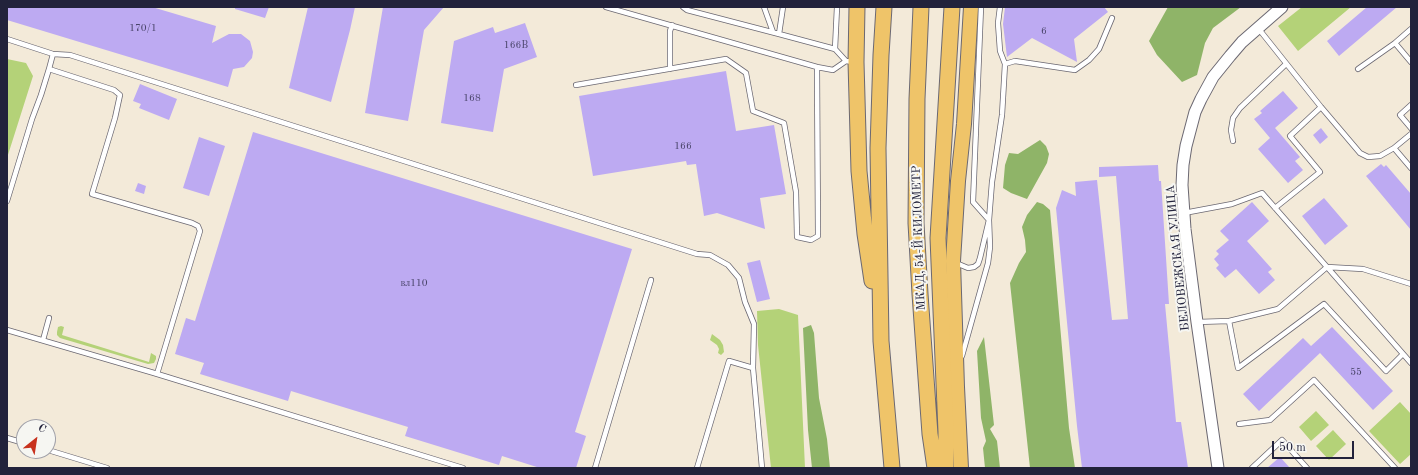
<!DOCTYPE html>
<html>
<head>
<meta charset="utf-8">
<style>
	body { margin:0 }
	#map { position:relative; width:1418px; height:475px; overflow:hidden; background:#f3ead9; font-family:"Old Standard TT",serif }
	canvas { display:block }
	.frame { position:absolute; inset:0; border:8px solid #22223b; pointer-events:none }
	.north { position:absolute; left:16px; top:419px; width:40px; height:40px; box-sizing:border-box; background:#f6f6f2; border:1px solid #a1a1a9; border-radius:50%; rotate:30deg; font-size:11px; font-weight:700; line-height:16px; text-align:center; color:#22223b }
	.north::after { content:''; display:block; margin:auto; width:14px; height:18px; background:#c8321e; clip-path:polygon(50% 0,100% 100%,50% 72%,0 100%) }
	.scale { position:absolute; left:1272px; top:441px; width:82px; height:18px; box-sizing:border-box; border:2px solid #22223b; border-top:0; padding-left:5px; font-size:12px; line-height:14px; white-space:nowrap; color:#22223b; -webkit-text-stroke:3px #f6f6f2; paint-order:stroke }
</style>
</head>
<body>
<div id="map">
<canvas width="1418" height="475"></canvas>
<div class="frame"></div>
<div class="north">С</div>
<div class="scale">50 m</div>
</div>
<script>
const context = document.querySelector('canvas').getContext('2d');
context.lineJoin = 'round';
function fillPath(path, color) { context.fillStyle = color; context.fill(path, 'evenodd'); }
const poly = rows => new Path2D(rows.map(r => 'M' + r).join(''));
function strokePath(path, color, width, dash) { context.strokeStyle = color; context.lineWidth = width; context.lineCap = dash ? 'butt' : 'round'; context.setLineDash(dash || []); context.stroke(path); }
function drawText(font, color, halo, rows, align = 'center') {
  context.font = font + ' "Old Standard TT",serif'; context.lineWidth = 4; context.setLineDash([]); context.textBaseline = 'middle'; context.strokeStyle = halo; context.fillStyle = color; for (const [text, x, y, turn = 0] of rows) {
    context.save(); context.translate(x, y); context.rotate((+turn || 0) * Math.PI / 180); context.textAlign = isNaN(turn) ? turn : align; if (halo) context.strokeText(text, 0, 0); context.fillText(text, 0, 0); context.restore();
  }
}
const green = poly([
	[1302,7,1351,7,1298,51,1278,26],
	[7,59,26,63,33,76,7,158],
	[779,309,798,315,805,468,771,468,758,345,757,311],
	[61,326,64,327,62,335,149,362,151,353,156,356,156,359,154,363,148,364,60,338,57,335,57,332,58,327],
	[712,334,720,340,723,345,724,352,721,355,718,353,719,349,717,345,710,340],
	[1400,402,1411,414,1411,454,1400,464,1369,431],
	[1316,411,1329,425,1311,441,1299,427],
	[1333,430,1346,444,1329,460,1316,446]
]);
const forest = poly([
	[1168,7,1241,7,1213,28,1205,43,1197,75,1182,82,1157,55,1149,41],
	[1040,140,1046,146,1049,154,1047,163,1027,199,1011,193,1003,188,1005,165,1009,153,1018,154],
	[1037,202,1043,204,1050,210,1069,428,1075,468,1030,468,1010,283,1019,263,1026,252,1025,240,1022,227,1027,215],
	[811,325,814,333,819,398,827,439,830,468,812,468,808,430,803,328],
	[984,337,994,425,990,429,997,441,1000,468,985,468,983,448,986,441,981,418,977,351]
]);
const building = poly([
	[7,7,152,7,216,26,212,43,229,34,241,34,250,41,253,52,252,58,244,67,233,69,228,87,7,20],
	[235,7,269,7,265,18,235,9],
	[308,7,355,7,350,30,331,102,289,88],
	[383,7,444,7,424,30,408,121,365,113],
	[1005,7,1104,7,1108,12,1074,39,1077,62,1032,38,1007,57,1003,24],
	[1367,7,1397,7,1339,56,1327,41],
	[525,23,537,57,504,69,493,132,441,123,454,41,493,27,495,33],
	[726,71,736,131,774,125,786,194,760,198,765,229,717,213,704,216,696,164,687,165,686,161,593,176,579,96],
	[140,84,177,99,169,120,139,108,141,104,133,101],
	[1283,91,1298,108,1275,128,1300,157,1295,161,1303,170,1288,183,1258,149,1270,138,1254,119,1262,113,1260,111],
	[1321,128,1328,137,1320,144,1313,135],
	[253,132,632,249,575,432,586,436,576,468,540,468,502,456,499,465,405,436,408,427,291,391,288,401,200,374,204,363,175,354,186,318,195,321],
	[199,137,225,146,209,196,183,188],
	[1381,164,1384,167,1386,165,1411,194,1411,230,1366,176],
	[1158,165,1159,181,1161,181,1169,304,1165,304,1176,422,1181,422,1188,468,1082,468,1077,426,1056,208,1062,190,1076,196,1075,182,1097,180,1112,320,1128,319,1116,176,1099,177,1099,167],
	[138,183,146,186,144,194,135,191],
	[1324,198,1348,226,1325,245,1302,216],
	[1252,202,1269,221,1247,241,1272,269,1268,272,1275,280,1259,294,1236,269,1225,278,1216,268,1219,265,1214,259,1219,254,1216,251,1229,240,1220,231],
	[760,260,770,299,757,302,747,263],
	[1332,327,1393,391,1373,410,1320,353,1259,411,1243,394,1303,338,1311,346],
	[1280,457,1290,468,1267,468]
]);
const service = poly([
	[606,7,817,67,833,70,846,61,854,62],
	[683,7,687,10,779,34,835,49,846,61],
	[764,7,773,32],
	[1258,28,1321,107,1360,153,1368,157,1380,156,1394,148,1411,168],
	[779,34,783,7],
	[7,39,53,54,70,55,697,254,710,255,728,265,739,278,745,302,754,324,753,368,762,468],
	[1395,43,1411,29],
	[835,49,837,7],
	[1005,64,1015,61,1075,70,1089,60,1099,49,1112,18],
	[49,69,53,54],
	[670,69,670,31,672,25],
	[1358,69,1395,43,1411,62],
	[576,85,726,59,746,73,753,111,784,123,796,192,797,237,811,240,818,236,817,67],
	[1411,105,1400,115,1411,128],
	[1233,141,1231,130,1233,118,1240,108,1286,64],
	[1394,148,1411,134],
	[7,201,32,119,41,95,49,69,114,90,120,95,115,118,92,194,192,223,198,226,200,231,157,374],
	[1275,208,1320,172,1290,136,1321,107],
	[1184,213,1232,204,1262,193,1327,267,1363,269,1411,284],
	[956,263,968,268,974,267,978,264,980,258,989,220,992,182,1002,115,1005,64,1000,51,998,23,1000,7],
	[1229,321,1238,368,1324,304,1386,371,1403,354],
	[1197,322,1229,321,1278,309,1327,267,1411,363],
	[7,330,154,373,463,468],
	[43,340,49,318],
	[962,356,988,263,990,247,989,220,973,202,981,7],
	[1239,424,1270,420,1314,380,1395,468],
	[7,438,24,443],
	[48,450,107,468],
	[595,468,651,280],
	[697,468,729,361,753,368],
	[1252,468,1282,440,1307,468]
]);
const tertiary = poly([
	[1218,468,1197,322,1185,229,1182,185,1183,165,1186,146,1195,112,1201,99,1213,77,1230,56,1242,42,1282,7]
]);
const primary = poly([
	[961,468,957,387,953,261,958,181,964,124,971,7]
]);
const trunk = poly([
	[857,7,856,62,859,171,865,234,872,281],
	[884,7,881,55,878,148,881,341,892,468],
	[921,7,917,99,916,223,920,294,930,434,935,468],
	[946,468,946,432,938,238,952,7]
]);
const numberNames = [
	["170/1",143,28],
	["6",1044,31],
	["166В",516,45],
	["168",472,98],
	["166",683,146],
	["вл110",414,283],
	["55",1356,372]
];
const streetNames = [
	["МКАД, 54-Й КИЛОМЕТР",919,238,-92],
	["БЕЛОВЕЖСКАЯ УЛИЦА",1178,258,-96]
];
fillPath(green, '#b4d278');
fillPath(forest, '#8fb468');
fillPath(building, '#bdaaf2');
strokePath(service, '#6b6872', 6);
strokePath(tertiary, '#6b6872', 13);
strokePath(primary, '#6b6872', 16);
strokePath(trunk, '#6b6872', 17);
strokePath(service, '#fff', 4.5);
strokePath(tertiary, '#fff', 11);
strokePath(primary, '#efc469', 14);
strokePath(trunk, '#efc469', 15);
drawText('10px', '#494469', null, numberNames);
drawText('12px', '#22223b', '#f6f6f2', streetNames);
</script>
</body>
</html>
